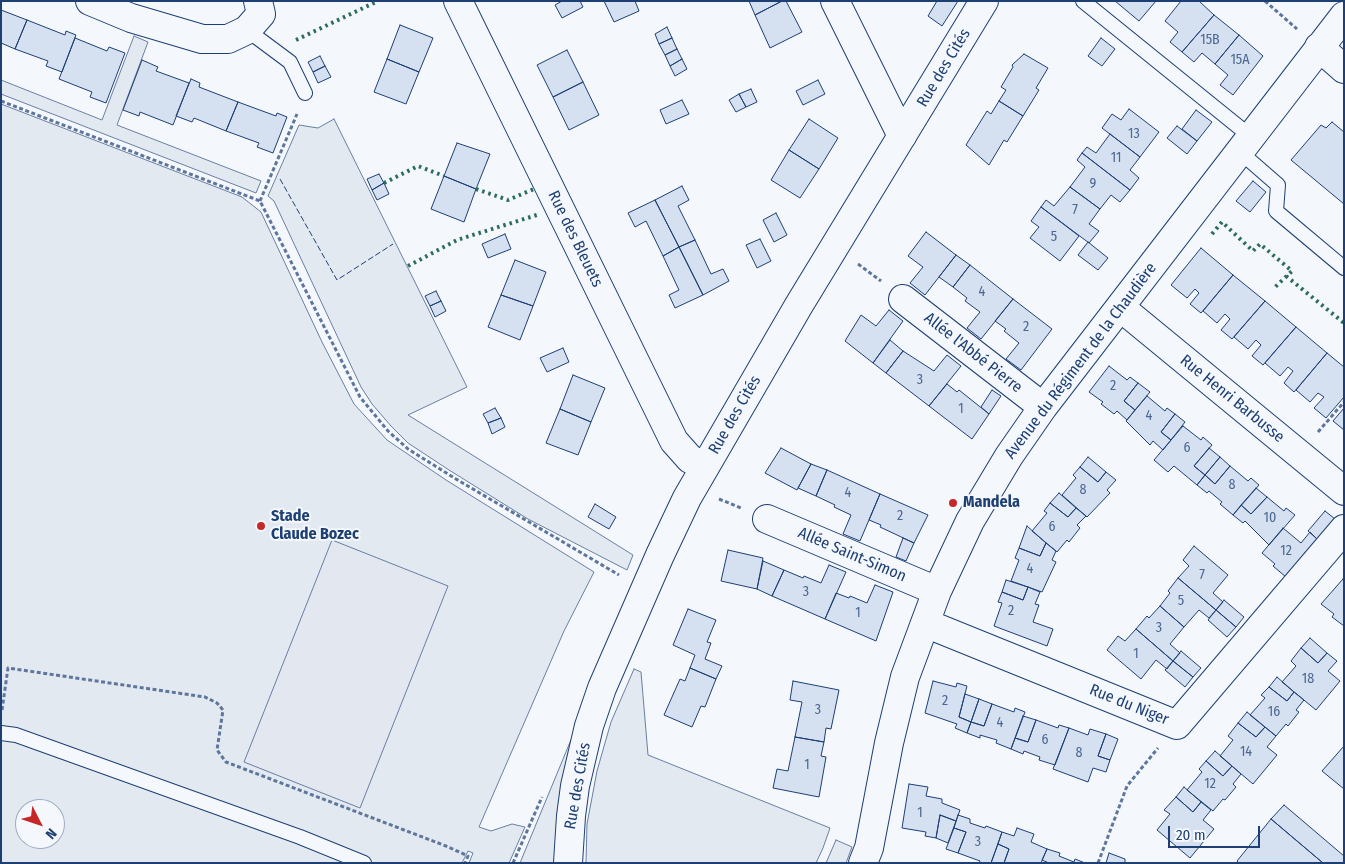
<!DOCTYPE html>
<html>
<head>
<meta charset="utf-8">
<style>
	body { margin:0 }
	#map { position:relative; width:1345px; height:864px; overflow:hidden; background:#f4f7fb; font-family:"Fira Sans Condensed",sans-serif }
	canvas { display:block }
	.frame { position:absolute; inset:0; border:2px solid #1d3f73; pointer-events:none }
	.north { position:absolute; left:15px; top:799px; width:50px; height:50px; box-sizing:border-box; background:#f4f7fb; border:1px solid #9eadc5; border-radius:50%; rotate:131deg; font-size:14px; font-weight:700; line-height:20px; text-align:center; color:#1d3f73 }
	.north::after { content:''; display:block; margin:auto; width:18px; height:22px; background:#c62828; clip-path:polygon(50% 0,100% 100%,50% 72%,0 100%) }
	.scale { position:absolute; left:1168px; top:826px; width:92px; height:22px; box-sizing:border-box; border:2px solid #1d3f73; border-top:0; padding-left:6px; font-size:15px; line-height:18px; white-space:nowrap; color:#1d3f73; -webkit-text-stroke:4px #f4f7fb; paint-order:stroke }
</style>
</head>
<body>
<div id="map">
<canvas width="1345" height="864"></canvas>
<div class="frame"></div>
<div class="north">N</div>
<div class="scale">20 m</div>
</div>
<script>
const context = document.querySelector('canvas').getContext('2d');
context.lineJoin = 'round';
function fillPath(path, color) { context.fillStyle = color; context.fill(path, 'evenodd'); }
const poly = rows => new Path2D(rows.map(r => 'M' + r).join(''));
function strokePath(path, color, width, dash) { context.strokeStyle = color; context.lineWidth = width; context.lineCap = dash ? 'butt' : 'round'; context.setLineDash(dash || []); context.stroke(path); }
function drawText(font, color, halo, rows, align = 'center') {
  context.font = font + ' "Fira Sans Condensed",sans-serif'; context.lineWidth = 4; context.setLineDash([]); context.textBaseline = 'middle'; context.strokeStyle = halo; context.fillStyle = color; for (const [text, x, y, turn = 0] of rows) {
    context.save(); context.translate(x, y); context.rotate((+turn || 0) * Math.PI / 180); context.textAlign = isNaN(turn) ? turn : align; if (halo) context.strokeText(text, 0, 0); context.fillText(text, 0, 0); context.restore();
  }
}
const green = poly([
	[134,36,148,42,117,125,261,181,256,193,1,94,1,80,102,120,134,36],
	[1,104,242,197,261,212,322,342,354,404,387,440,446,480,594,572,564,631,479,827,491,831,512,824,525,827,509,863,469,863,473,853,468,851,462,863,1,863,1,104],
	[25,809,55,809,55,839,25,839,25,809],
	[334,119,467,387,408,415,633,555,627,570,528,519,449,470,408,443,391,426,372,404,361,387,274,201,268,196,299,125,318,128,334,119],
	[634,669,641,672,648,755,830,828,823,848,816,863,586,863,587,824,597,771,611,722,634,669],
	[573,735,556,836,555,863,520,863,573,735],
	[836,840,852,847,846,863,826,863,836,840]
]);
const parking = poly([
	[332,540,448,586,360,808,244,762,332,540]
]);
const building = poly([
	[562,1,580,1,583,7,562,18,555,5,562,1],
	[604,1,635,1,639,11,614,22,604,1],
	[749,1,782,1,755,15,749,1],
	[782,1,786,1,802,32,770,48,755,15,782,1],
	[937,1,958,1,942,26,928,16,937,1],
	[1115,1,1156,1,1139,21,1115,1],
	[1181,1,1199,1,1214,15,1182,52,1170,42,1178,32,1165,21,1181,1],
	[1,10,27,20,15,49,1,43,1,10],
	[1214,15,1239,35,1215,64,1202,53,1194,62,1182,52,1214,15],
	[27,20,65,35,66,31,76,35,62,72,46,66,48,61,15,49,27,20],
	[400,25,433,38,419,72,387,59,400,25],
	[667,27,672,38,659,44,655,34,667,27],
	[1239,35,1263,56,1233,95,1220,85,1228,75,1215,64,1239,35],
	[75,38,107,51,109,47,125,53,106,103,90,97,92,92,59,79,75,38],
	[672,38,677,49,665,55,659,44,672,38],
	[1101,38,1115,49,1102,66,1088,56,1101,38],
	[677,49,682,59,670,66,665,55,677,49],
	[567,50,583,82,553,97,537,65,567,50],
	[1024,54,1048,68,1036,88,1039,90,1023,116,999,101,1006,90,1001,87,1013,67,1012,65,1024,54],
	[320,56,325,66,313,72,308,62,320,56],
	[387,59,419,72,406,104,374,92,387,59],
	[682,59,687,69,675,76,670,66,682,59],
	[142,60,158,67,156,71,189,83,173,125,140,112,139,116,123,110,142,60],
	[325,66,331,77,318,83,313,72,325,66],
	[191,79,200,83,199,87,238,102,226,131,194,118,192,122,176,116,191,79],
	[818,80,825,94,803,105,796,91,818,80],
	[583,82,599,115,569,130,553,97,583,82],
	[751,89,757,102,746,107,739,94,751,89],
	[739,94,746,107,736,112,729,100,739,94],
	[682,100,689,114,666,124,660,110,682,100],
	[999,101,1023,116,1007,142,1004,140,989,165,966,145,987,111,991,114,999,101],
	[238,102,276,116,277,113,287,117,273,153,257,147,259,143,226,131,238,102],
	[1129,109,1159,132,1140,157,1102,128,1112,114,1121,120,1129,109],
	[1196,110,1212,122,1197,141,1182,129,1196,110],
	[809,119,838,138,819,169,789,150,809,119],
	[1332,122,1344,132,1344,204,1291,160,1321,125,1326,128,1332,122],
	[1177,126,1197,141,1187,154,1167,138,1177,126],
	[1110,134,1140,157,1130,170,1139,178,1130,190,1082,153,1087,147,1096,153,1110,134],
	[457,143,490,154,476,189,444,176,457,143],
	[789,150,819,169,800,198,771,180,789,150],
	[1082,153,1130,190,1120,202,1111,195,1100,209,1070,187,1085,167,1077,160,1082,153],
	[379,174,384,183,372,190,367,179,379,174],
	[444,176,476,189,464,222,431,209,444,176],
	[1253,181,1266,192,1250,212,1236,201,1253,181],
	[384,183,389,194,377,200,372,190,384,183],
	[682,186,689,200,678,206,695,240,679,247,655,200,682,186],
	[1070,187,1100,209,1089,224,1099,231,1089,243,1041,207,1046,200,1054,206,1070,187],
	[655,200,679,247,663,256,646,221,635,227,628,213,655,200],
	[1041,207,1079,236,1060,261,1030,238,1039,227,1031,221,1041,207],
	[776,213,787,235,774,242,763,220,776,213],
	[926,232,956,255,925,295,910,283,923,267,908,256,926,232],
	[505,234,511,249,488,258,482,244,505,234],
	[760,239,771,261,757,268,746,245,760,239],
	[695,240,711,274,723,269,729,281,703,295,679,247,695,240],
	[1088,242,1108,258,1098,270,1078,255,1088,242],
	[679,247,703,295,675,308,669,295,679,290,663,256,679,247],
	[1201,248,1233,275,1201,313,1190,304,1199,293,1195,289,1187,298,1171,285,1201,248],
	[956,255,970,265,953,287,939,277,956,255],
	[515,260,546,272,533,306,501,295,515,260],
	[970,265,1013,299,981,339,967,328,980,312,965,301,967,298,953,287,970,265],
	[1233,275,1265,301,1232,339,1221,330,1230,319,1225,314,1217,323,1203,311,1233,275],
	[436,291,441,301,430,306,425,296,436,291],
	[501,295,533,306,520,340,488,327,501,295],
	[1013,299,1052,329,1021,370,1006,359,1019,343,1004,331,1006,329,995,321,1013,299],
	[441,301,446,311,435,317,430,306,441,301],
	[1265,301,1296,327,1263,365,1252,356,1261,345,1256,340,1248,349,1234,337,1265,301],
	[889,310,903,321,873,363,845,341,861,315,876,326,889,310],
	[1296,327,1327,353,1294,392,1284,383,1293,371,1288,367,1280,376,1265,363,1296,327],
	[890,340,903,351,886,373,873,363,890,340],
	[563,348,569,362,547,372,540,358,563,348],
	[903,351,934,371,947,355,961,366,929,406,886,373,903,351],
	[1327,353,1344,367,1344,397,1326,418,1314,408,1324,397,1318,393,1310,402,1296,390,1327,353],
	[1109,366,1127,380,1130,377,1138,383,1124,401,1135,410,1127,420,1117,411,1114,414,1101,404,1103,402,1089,392,1109,366],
	[573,375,605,388,591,422,560,409,573,375],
	[1138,383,1150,392,1135,410,1124,401,1138,383],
	[947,384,957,392,959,390,989,414,972,439,929,406,947,384],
	[992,390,1001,396,989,414,981,407,992,390],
	[1147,396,1165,411,1167,408,1175,414,1161,432,1171,440,1163,450,1153,441,1150,445,1126,421,1147,396],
	[495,408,501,418,488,423,483,414,495,408],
	[1344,408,1344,430,1333,421,1344,408],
	[560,409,591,422,578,455,546,443,560,409],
	[1175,414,1185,422,1171,440,1161,432,1175,414],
	[501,418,505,427,492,434,488,423,501,418],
	[1183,426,1201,440,1203,437,1212,445,1194,466,1205,475,1197,485,1174,466,1168,472,1154,460,1183,426],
	[781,448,811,464,797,490,765,473,781,448],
	[1209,448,1220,457,1205,475,1194,466,1209,448],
	[1088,457,1106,472,1098,482,1080,467,1088,457],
	[1220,457,1230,466,1215,484,1205,475,1220,457],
	[811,464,827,470,816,496,798,488,811,464],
	[1230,466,1248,481,1251,478,1259,485,1233,515,1220,504,1222,502,1209,491,1207,493,1197,485,1205,475,1215,484,1230,466],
	[1080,467,1098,482,1106,472,1116,480,1107,490,1110,493,1087,517,1062,495,1076,478,1073,475,1080,467],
	[827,470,880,494,860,541,843,534,851,515,834,507,835,505,816,496,827,470],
	[1256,488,1267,497,1251,514,1241,505,1256,488],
	[1059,493,1076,508,1068,517,1050,503,1059,493],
	[880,494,928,515,914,543,880,527,881,525,869,520,880,494],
	[1267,497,1284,511,1286,508,1295,515,1269,545,1245,521,1243,523,1233,515,1241,505,1251,514,1267,497],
	[1050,503,1068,517,1076,508,1086,516,1077,525,1080,528,1069,542,1067,540,1057,552,1032,531,1047,513,1044,511,1050,503],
	[595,504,616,517,609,529,588,517,595,504],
	[1325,511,1335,519,1317,539,1308,531,1325,511],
	[1027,526,1046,543,1040,556,1019,548,1027,526],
	[1283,528,1301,543,1310,532,1317,539,1286,577,1273,566,1275,564,1262,553,1283,528],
	[903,538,914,543,906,561,896,557,903,538],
	[1046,543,1056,551,1052,560,1056,562,1042,592,1011,581,1019,560,1015,558,1019,548,1040,556,1046,543],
	[1194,546,1228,575,1213,593,1223,602,1216,610,1178,578,1189,566,1183,560,1194,546],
	[728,550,763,558,757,589,721,581,728,550],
	[763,561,784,570,772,596,757,589,763,561],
	[829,565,846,572,825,619,772,596,784,570,803,578,804,576,821,583,829,565],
	[1178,578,1216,610,1209,618,1199,610,1184,627,1160,606,1170,593,1168,591,1178,578],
	[1343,579,1344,580,1344,626,1332,617,1334,614,1321,604,1343,579],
	[1006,580,1028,587,1023,600,1002,592,1006,580],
	[875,585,893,592,876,641,825,619,836,593,849,598,850,596,867,603,875,585],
	[1028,587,1040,592,1035,604,1039,605,1033,622,1053,629,1047,646,994,626,1002,603,998,602,1002,592,1023,600,1028,587],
	[1224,600,1244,617,1236,627,1216,610,1224,600],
	[1160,606,1184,627,1170,644,1180,653,1173,661,1136,629,1147,616,1149,618,1160,606],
	[688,609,716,620,707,642,711,643,705,659,722,666,716,679,690,668,695,655,673,645,688,609],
	[1216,610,1236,627,1227,637,1208,620,1216,610],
	[1136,629,1173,661,1167,669,1156,660,1141,679,1107,650,1118,636,1125,641,1136,629],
	[1310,638,1327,653,1318,663,1301,648,1310,638],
	[1301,648,1318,663,1327,653,1337,661,1328,671,1340,681,1316,710,1282,682,1296,666,1291,661,1301,648],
	[1181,651,1201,668,1193,677,1173,661,1181,651],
	[1173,661,1193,677,1185,687,1165,670,1173,661],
	[690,668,716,679,705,707,701,706,692,727,664,715,680,679,685,681,690,668],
	[1277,677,1294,692,1287,701,1269,687,1277,677],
	[793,681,839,690,831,729,826,728,824,742,795,737,802,702,790,700,793,681],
	[933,681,956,687,957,683,967,686,959,717,971,722,967,733,955,728,957,724,925,713,933,681],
	[1269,687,1287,701,1294,692,1304,700,1296,710,1299,712,1288,726,1286,724,1276,736,1250,715,1265,698,1261,695,1269,687],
	[965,694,979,699,971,722,959,717,965,694],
	[979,699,992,704,984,726,971,722,979,699],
	[992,704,1014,712,1015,708,1025,712,1011,749,996,743,997,740,980,735,980,738,967,733,971,722,984,726,992,704],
	[1247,712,1265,727,1256,737,1238,723,1247,712],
	[1023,716,1036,720,1028,742,1015,738,1023,716],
	[1036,720,1058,728,1059,725,1069,728,1055,765,1039,760,1040,757,1024,751,1023,754,1011,749,1015,738,1028,742,1036,720],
	[1238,723,1256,737,1265,727,1276,736,1267,747,1277,755,1253,784,1220,756,1233,740,1228,736,1238,723],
	[1069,728,1088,735,1090,729,1106,734,1098,756,1110,760,1106,772,1093,768,1088,782,1053,769,1069,728],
	[1106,734,1118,739,1110,760,1098,756,1106,734],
	[795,737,824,742,821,756,826,757,819,797,773,788,777,769,788,771,795,737],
	[1344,746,1344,789,1322,771,1344,746],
	[1215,751,1232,766,1223,776,1206,761,1215,751],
	[1206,761,1223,776,1232,766,1241,774,1233,784,1236,787,1225,800,1223,799,1213,811,1187,790,1202,772,1199,769,1206,761],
	[909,784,928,787,926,796,942,799,942,803,960,810,956,821,940,815,936,838,925,836,926,832,902,828,909,784],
	[1184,787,1201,802,1193,812,1176,797,1184,787],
	[1176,797,1193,812,1201,802,1211,810,1203,820,1214,829,1190,858,1157,830,1170,814,1164,810,1176,797],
	[1284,805,1344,856,1344,863,1323,863,1271,819,1284,805],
	[940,815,956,821,948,843,936,838,940,815],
	[958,815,970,819,970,823,985,828,986,826,1002,832,991,863,979,863,980,861,958,853,966,832,954,828,958,815],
	[1271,819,1323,863,1239,863,1237,861,1271,819],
	[954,828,966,832,958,853,946,849,954,828],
	[1017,828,1034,834,1031,842,1047,849,1041,863,1004,863,1009,849,998,844,1002,832,1014,836,1017,828],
	[998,844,1009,849,1004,863,991,863,998,844],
	[1047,849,1060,853,1059,856,1074,862,1075,859,1085,863,1049,863,1042,860,1047,849],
	[1109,853,1125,859,1125,863,1106,863,1109,853]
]);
const path = poly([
	[1265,1,1297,29],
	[1,101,260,201,360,397,388,431,408,449,456,479,619,575],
	[260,201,297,114],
	[858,264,881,281],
	[1318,432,1344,402],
	[719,499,741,508],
	[2,710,8,668,205,697,217,703,223,710,217,750,226,762,446,846,468,856,465,863],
	[513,863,542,797],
	[1098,863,1127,786,1158,748]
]);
const lane = poly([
	[1083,1,1250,136],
	[247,30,290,62,305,93],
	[1239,151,1278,185,1276,211,1344,268],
	[1,733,16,735,300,837,364,863]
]);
const street = poly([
	[90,1,131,18,202,39,228,39,247,30,261,14,258,1],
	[458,1,674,441,690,459,705,466],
	[835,1,902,136],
	[1319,47,1344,69],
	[903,299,1043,407],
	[1120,307,1344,491],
	[767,519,937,591],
	[925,623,1177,725,1344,529],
	[863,863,869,848,889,743,905,677,937,591,970,521,1009,456,1043,407,1344,16]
]);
const secondary = poly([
	[568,863,571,816,575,786,589,726,602,688,660,555,687,498,799,305,984,1]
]);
const hedge = poly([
	[296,40,378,1],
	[384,183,418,166,444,176],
	[476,189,508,200,534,189],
	[1212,234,1222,222,1253,251,1260,244,1292,271,1273,289],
	[408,266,457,240,540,214],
	[1286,276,1344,323]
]);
const fence = poly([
	[280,179,337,280,393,244]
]);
const markers = [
	[953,503,5,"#c62828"],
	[261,526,5,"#c62828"]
];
const numberNames = [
	["15B",1210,40],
	["15A",1240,60],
	["13",1134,134],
	["11",1116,158],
	["9",1093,184],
	["7",1075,210],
	["5",1054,237],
	["4",982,292],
	["2",1026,327],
	["3",920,380],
	["2",1113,386],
	["1",961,409],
	["4",1149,416],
	["6",1187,448],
	["8",1232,485],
	["8",1083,490],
	["4",848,493],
	["2",900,516],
	["10",1270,518],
	["6",1052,527],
	["12",1286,551],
	["4",1030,569],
	["7",1202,575],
	["3",806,592],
	["5",1181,601],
	["2",1011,611],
	["1",858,613],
	["3",1159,628],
	["1",1136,654],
	["18",1308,679],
	["2",945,701],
	["3",818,710],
	["16",1274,712],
	["4",1000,723],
	["6",1045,740],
	["14",1246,752],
	["8",1079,753],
	["1",807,765],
	["12",1210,784],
	["1",920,813],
	["3",978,842]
];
const streetNames = [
	["Rue des Cités",944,68,-59],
	["Rue des Bleuets",575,239,64],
	["Allée l'Abbé Pierre",973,353,38],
	["Avenue du Régiment de la Chaudière",1081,361,-53],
	["Rue Henri Barbusse",1232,399,39],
	["Rue des Cités",735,415,-60],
	["Allée Saint-Simon",852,555,23],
	["Rue du Niger",1129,705,22],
	["Rue des Cités",578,786,-80]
];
const poiNames = [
	["Mandela",963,503],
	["Stade",271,517],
	["Claude Bozec",271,535]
];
fillPath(green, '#e3e9f0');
strokePath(green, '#687fa3', 1);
fillPath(parking, '#e3e8f0');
strokePath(parking, '#687fa3', 1);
fillPath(building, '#d5e0f0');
strokePath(building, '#1d3f73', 1);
strokePath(lane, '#1d3f73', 16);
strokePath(street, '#1d3f73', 30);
strokePath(secondary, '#1d3f73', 30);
strokePath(path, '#5e769c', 3, [4, 2.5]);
strokePath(lane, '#f4f7fb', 14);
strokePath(street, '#f4f7fb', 28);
strokePath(secondary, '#f4f7fb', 28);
strokePath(hedge, '#2c6c60', 4, [2.5, 4]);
strokePath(fence, '#1d3f73', 1, [6, 2.5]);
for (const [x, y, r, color] of markers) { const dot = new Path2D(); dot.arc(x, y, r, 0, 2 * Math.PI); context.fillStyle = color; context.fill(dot); strokePath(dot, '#f4f7fb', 2); }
drawText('14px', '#4b6792', null, numberNames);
drawText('16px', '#1d3f73', '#f4f7fb', streetNames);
drawText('bold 16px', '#1d3f73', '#f4f7fb', poiNames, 'left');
</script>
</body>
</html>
